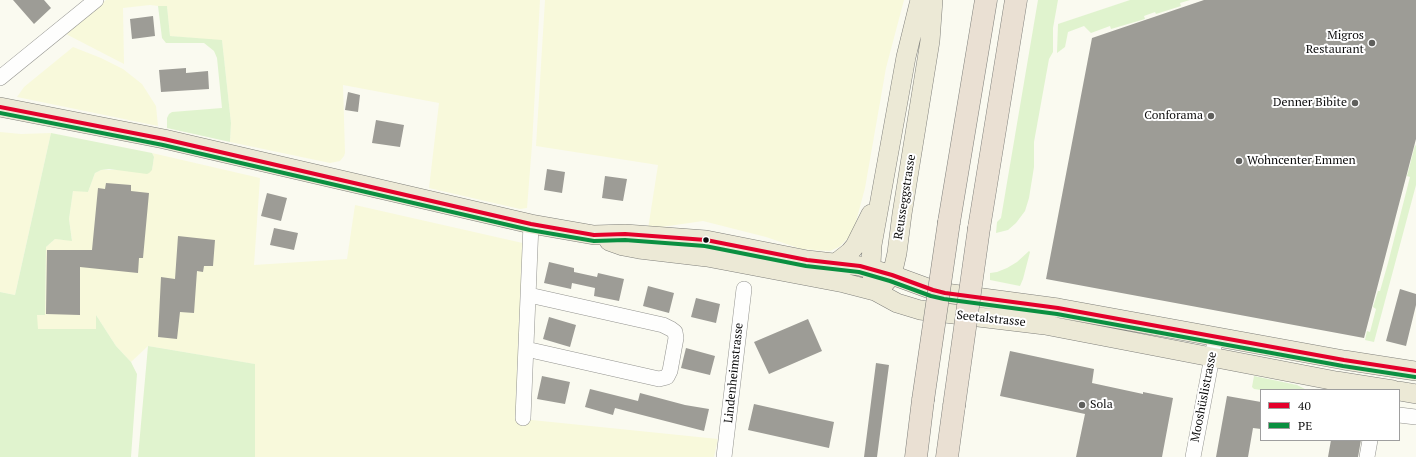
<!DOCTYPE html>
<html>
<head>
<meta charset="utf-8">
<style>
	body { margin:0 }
	#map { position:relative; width:1416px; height:457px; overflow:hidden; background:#fafaf0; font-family:"PT Serif",serif }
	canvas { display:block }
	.legend { position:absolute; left:1260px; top:389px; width:140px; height:52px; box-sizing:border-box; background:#fff; border:1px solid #9e9e9e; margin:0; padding:5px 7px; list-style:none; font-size:12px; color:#0c0c0c }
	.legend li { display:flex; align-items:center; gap:8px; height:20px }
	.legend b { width:20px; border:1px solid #9e9e9e }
</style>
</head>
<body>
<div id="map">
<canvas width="1416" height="457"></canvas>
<ul class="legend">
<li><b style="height:5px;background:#e4002b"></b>40</li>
<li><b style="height:5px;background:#0a8f40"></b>PE</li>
</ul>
</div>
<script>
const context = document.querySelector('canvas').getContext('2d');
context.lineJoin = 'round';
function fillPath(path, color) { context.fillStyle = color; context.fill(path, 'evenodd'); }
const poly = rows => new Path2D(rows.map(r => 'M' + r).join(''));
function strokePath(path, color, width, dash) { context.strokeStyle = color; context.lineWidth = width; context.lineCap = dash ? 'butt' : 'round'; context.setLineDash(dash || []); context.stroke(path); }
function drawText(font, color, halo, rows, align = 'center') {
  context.font = font + ' "PT Serif",serif'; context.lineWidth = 4; context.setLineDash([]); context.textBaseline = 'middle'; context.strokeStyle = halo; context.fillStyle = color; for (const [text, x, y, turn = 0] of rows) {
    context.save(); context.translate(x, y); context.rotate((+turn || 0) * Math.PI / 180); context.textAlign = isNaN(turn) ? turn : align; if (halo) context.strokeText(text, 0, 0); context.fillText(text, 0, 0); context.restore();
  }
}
const farmland = poly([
	[106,0,540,0,532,145,527,208,520,209,429,188,439,103,343,85,345,153,344,156,340,161,330,163,230,142,231,123,222,41,170,36,167,7,150,5,123,8,124,64,64,33],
	[545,0,904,0,886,68,865,188,853,233,839,247,830,251,801,249,766,237,703,221,648,229,658,165,536,146],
	[73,47,101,58,123,69,142,84,156,106,158,126,17,97,24,87],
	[0,132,21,134,51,133,15,295,0,292],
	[152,153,260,178,254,265,347,259,355,205,527,244,522,419,718,439,714,457,255,457,254,364,148,346,131,362,116,346,96,315,96,329,37,329,37,314,45,314,46,247,55,239,72,240,69,219,73,190,88,192,95,173,101,170,152,170,154,157]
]);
const green = poly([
	[1038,0,1058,0,1053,28,1053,52,1049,59,1034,142,1034,167,1029,198,1025,211,1016,223,1008,230,996,233,997,222,1001,218],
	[1130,0,1190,0,1180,3,1181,6,1156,14,1155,12,1144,16,1145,19,1111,29,1110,26,1091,33,1084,26,1068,32,1065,47,1057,53,1058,24],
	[158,6,167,6,170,36,222,40,231,123,230,142,167,128,167,118,169,114,172,112,222,108,217,58,214,51,204,43,166,43,162,38],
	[51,133,152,153,154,157,152,170,149,173,147,174,109,169,101,170,95,173,88,192,73,191,69,219,72,241,55,239,46,247,45,315,37,315,38,329,96,329,96,315,116,346,131,362,137,374,131,457,0,457,0,292,15,295],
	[1415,145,1416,146,1416,185,1374,342,1365,340,1367,331,1370,332,1376,309,1373,307,1378,291,1380,291,1388,263,1410,177,1407,176],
	[1029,251,1030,252,1023,279,1020,286,990,280,990,273,997,272,1007,268,1017,262],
	[148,346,255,364,255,457,138,457],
	[1254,376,1297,385,1307,390,1261,390,1254,389,1252,387]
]);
const building = poly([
	[13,0,44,0,51,8,34,24],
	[1204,0,1416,0,1416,139,1364,338,1046,279,1092,38],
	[153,16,155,36,132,39,130,19],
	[186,68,186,73,208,71,209,89,161,92,159,70],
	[348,92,360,95,358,112,345,110],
	[376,120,404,125,400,147,372,143],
	[547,169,565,172,562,193,544,190],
	[605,176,627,179,623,201,602,198],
	[106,183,131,185,131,191,149,193,143,258,139,258,138,273,80,267,80,315,46,314,47,250,92,250,98,188,105,189],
	[267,193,287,198,281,221,261,216],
	[274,228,298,233,294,250,270,245],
	[178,236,215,240,213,266,204,266,203,272,197,271,194,313,180,312,177,339,158,337,161,277,175,279],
	[549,262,574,268,574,272,597,277,598,273,624,279,619,301,594,296,595,288,572,283,571,289,544,283],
	[648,286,674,293,669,313,643,306],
	[1400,289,1416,294,1416,305,1406,346,1386,341],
	[696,298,720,304,716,323,691,317],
	[549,317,576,325,570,347,543,339],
	[808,319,822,351,769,374,754,342],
	[686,348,715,356,710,375,681,368],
	[1010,351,1094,369,1092,383,1143,394,1143,392,1173,398,1162,457,1076,457,1085,414,1000,396],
	[876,363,889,365,877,457,864,457],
	[542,376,570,382,565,404,537,399],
	[590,389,638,401,640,393,685,405,709,409,704,431,615,408,613,415,585,407],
	[1227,396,1261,402,1261,429,1253,428,1248,457,1216,457],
	[754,404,834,422,829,448,748,430],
	[1331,440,1361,440,1358,457,1328,457]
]);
const minor = poly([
	[0,78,96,0],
	[526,349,659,379,667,377,670,371,676,338,675,332,671,329,663,325,529,295],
	[1399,415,1416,417],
	[523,418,531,224],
	[724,457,744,289],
	[1193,457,1216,336],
	[1367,457,1370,440]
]);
const major = poly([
	[0,107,164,139,531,224,594,235,625,234,706,240,807,260,860,266,892,275,933,290,945,293,1058,308,1344,360,1416,371],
	[609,241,623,246,639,249,707,257,844,283,875,291,897,303,920,310,1045,325,1336,381,1393,390],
	[836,263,850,252,855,246,871,214],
	[873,282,871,264,872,245,906,57,920,0],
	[884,284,892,275,897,253,902,214,930,41,933,0],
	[1399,391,1416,394]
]);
const highway = poly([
	[949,222,986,0],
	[979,228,1016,0],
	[916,457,923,400],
	[947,457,954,406]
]);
const highwayBridge = poly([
	[923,400,949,222],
	[954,406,979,228]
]);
const bus1 = poly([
	[0,107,164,139,531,224,594,235,625,234,706,240,807,260,860,266,892,275,933,290,945,293,1058,308,1344,360,1416,371]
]);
const bus2 = poly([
	[0,113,163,145,530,230,594,241,625,240,705,246,806,266,859,272,890,281,931,296,944,299,1057,314,1343,366,1415,377]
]);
const markers = [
	[1372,43,4,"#5f5f5c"],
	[1355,103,4,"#5f5f5c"],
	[1211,116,4,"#5f5f5c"],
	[1239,161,4,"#5f5f5c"],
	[706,240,3.5,"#0c0c0c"],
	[1082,405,4,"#5f5f5c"]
];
const poiNames = [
	["Migros",1364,36],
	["Restaurant",1364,50],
	["Denner Bibite",1347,103],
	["Conforama",1203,116],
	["Wohncenter Emmen",1247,161,"left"],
	["Sola",1090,405,"left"]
];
const streetNames = [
	["Reusseggstrasse",905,197,-81],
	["Seetalstrasse",991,319,6],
	["Lindenheimstrasse",734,373,-84],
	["Mooshüslistrasse",1204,397,-79]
];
fillPath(farmland, '#f8f9db');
fillPath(green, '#e0f3ce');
fillPath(building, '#9d9c96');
strokePath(minor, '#93938f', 16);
strokePath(major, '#80807c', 20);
strokePath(highway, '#80807c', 23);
strokePath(minor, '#fefefd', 15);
strokePath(major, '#ece9d6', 19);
strokePath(highway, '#eae0d3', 22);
strokePath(highwayBridge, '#80807c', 23, []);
strokePath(highwayBridge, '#eae0d3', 22);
strokePath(bus1, '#e4002b', 4);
strokePath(bus2, '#0a8f40', 4);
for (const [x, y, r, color] of markers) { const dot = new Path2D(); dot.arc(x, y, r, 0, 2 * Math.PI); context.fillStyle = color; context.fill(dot); strokePath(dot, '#fff', 1.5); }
drawText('12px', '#0c0c0c', '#fff', poiNames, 'right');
drawText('12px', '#0c0c0c', '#fff', streetNames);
</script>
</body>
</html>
